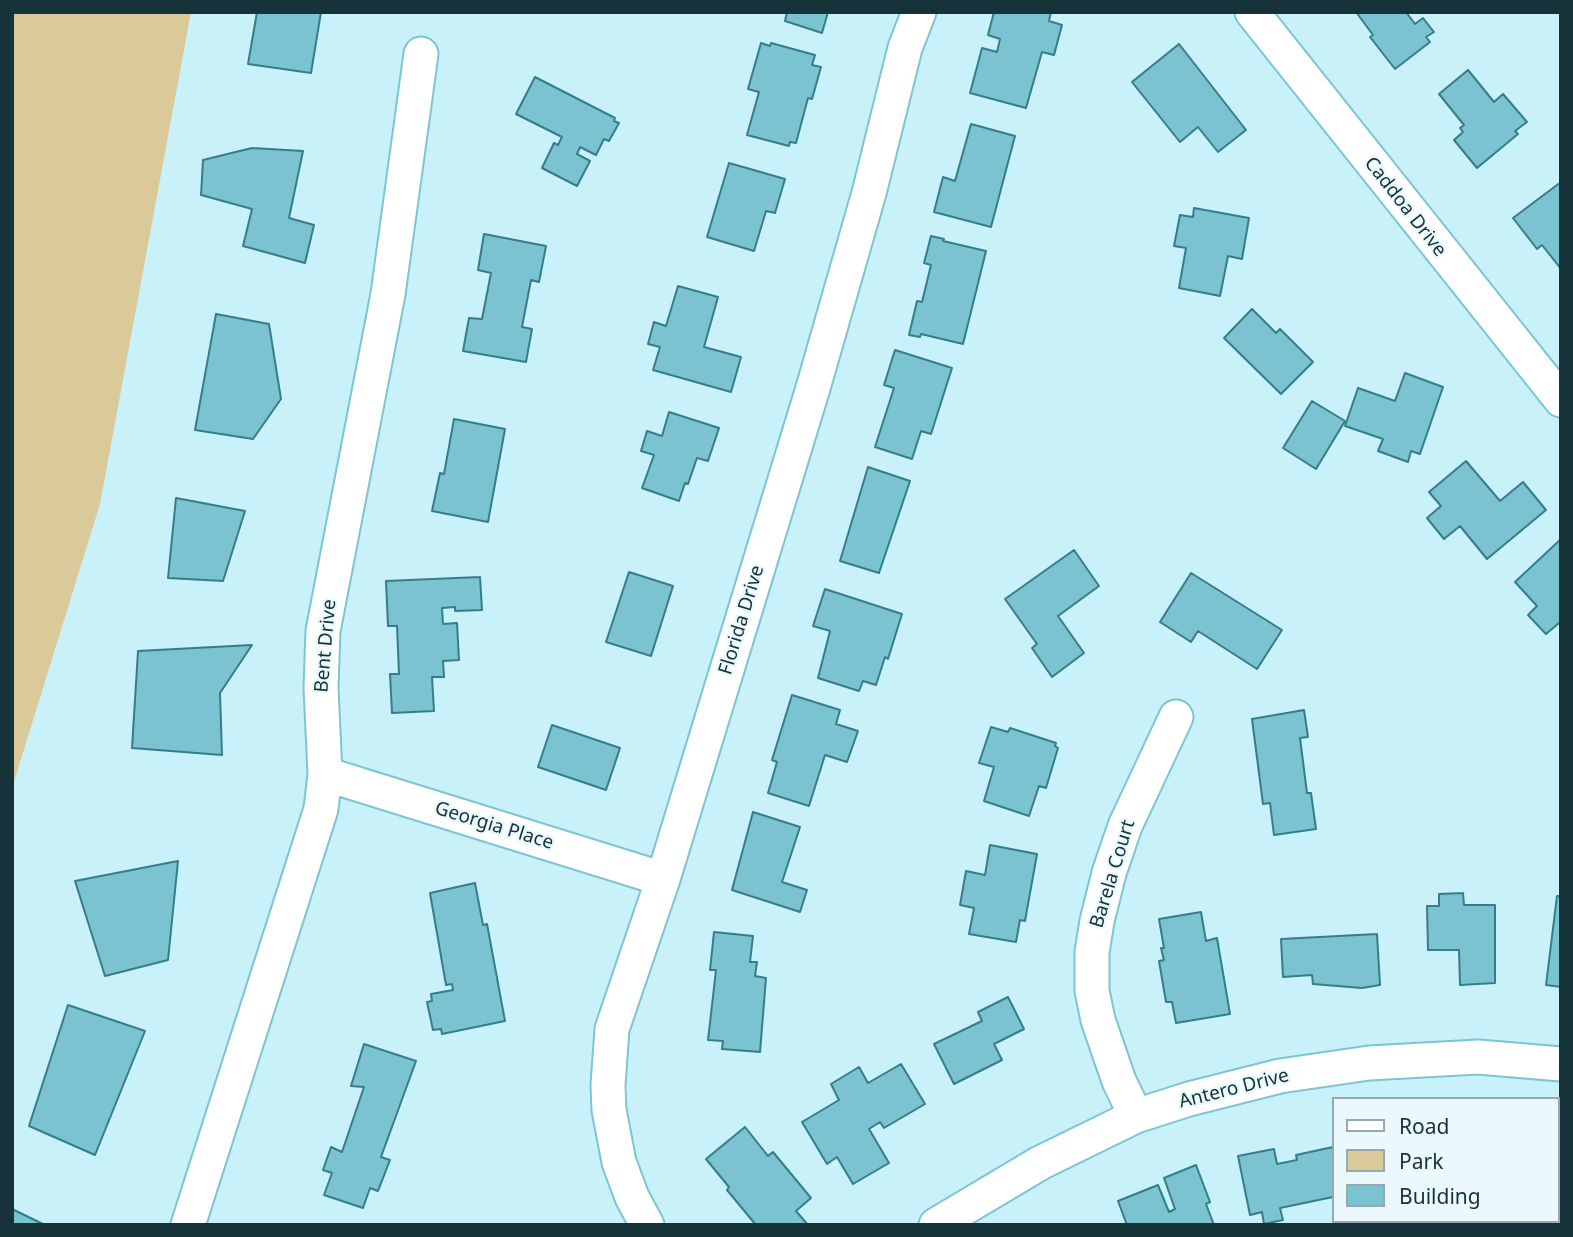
<!DOCTYPE html>
<html>
<head>
<meta charset="utf-8">
<style>
	body { margin:0 }
	#map { position:relative; width:1573px; height:1237px; overflow:hidden; background:#c8f1fa; font-family:"Noto Sans",sans-serif }
	canvas { display:block }
	.frame { position:absolute; inset:0; border:14px solid #153338; pointer-events:none }
	.legend { position:absolute; left:1332px; top:1097px; width:228px; height:126px; box-sizing:border-box; background:#ebf9fc; border:2px solid #95aaae; margin:0; padding:9px 12px; list-style:none; font-size:21px; color:#153338 }
	.legend li { display:flex; align-items:center; gap:14px; height:35px }
	.legend b { width:35px; border:2px solid #95aaae }
</style>
</head>
<body>
<div id="map">
<canvas width="1573" height="1237"></canvas>
<div class="frame"></div>
<ul class="legend">
<li><b style="height:9px;background:#fff"></b>Road</li>
<li><b style="height:19px;background:#daca9a"></b>Park</li>
<li><b style="height:19px;background:#7cc3d1"></b>Building</li>
</ul>
</div>
<script>
const context = document.querySelector('canvas').getContext('2d');
context.lineJoin = 'round';
function fillPath(path, color) { context.fillStyle = color; context.fill(path, 'evenodd'); }
const poly = rows => new Path2D(rows.map(r => 'M' + r).join(''));
function strokePath(path, color, width, dash) { context.strokeStyle = color; context.lineWidth = width; context.lineCap = dash ? 'butt' : 'round'; context.setLineDash(dash || []); context.stroke(path); }
function drawText(font, color, halo, rows, align = 'center') {
  context.font = font + ' "Noto Sans",sans-serif'; context.lineWidth = 5; context.setLineDash([]); context.textBaseline = 'middle'; context.strokeStyle = halo; context.fillStyle = color; for (const [text, x, y, turn = 0] of rows) {
    context.save(); context.translate(x, y); context.rotate((+turn || 0) * Math.PI / 180); context.textAlign = isNaN(turn) ? turn : align; if (halo) context.strokeText(text, 0, 0); context.fillText(text, 0, 0); context.restore();
  }
}
const green = poly([
	[12,12,191,12,100,504,12,788]
]);
const building = poly([
	[257,12,321,12,311,73,248,64,257,12],
	[787,12,828,12,822,33,785,21,787,12],
	[994,12,1051,12,1049,21,1062,25,1054,55,1042,52,1026,108,970,93,982,48,997,52,1000,39,988,35,994,12],
	[1356,12,1406,12,1415,24,1423,18,1434,32,1426,37,1430,42,1395,69,1370,37,1373,35,1356,12],
	[761,43,770,46,771,43,815,55,812,65,821,67,812,99,808,98,796,143,790,142,789,146,747,135,759,92,748,89,761,43],
	[1179,44,1246,130,1218,152,1198,127,1180,142,1132,82,1179,44],
	[1468,70,1494,102,1503,94,1527,122,1515,131,1518,134,1477,168,1454,140,1463,132,1460,128,1464,125,1439,94,1468,70],
	[535,77,615,118,614,121,619,123,609,141,604,139,596,155,580,147,577,154,590,161,577,186,542,168,554,143,558,145,562,137,516,114,535,77],
	[971,124,1015,136,991,227,934,212,943,177,955,181,971,124],
	[252,148,303,151,289,218,314,225,305,263,243,246,252,209,201,195,203,160,252,148],
	[729,163,785,179,775,213,766,211,754,251,707,237,729,163],
	[1561,182,1561,269,1542,245,1537,249,1513,218,1561,182],
	[1194,208,1249,218,1242,259,1228,256,1220,296,1179,288,1186,248,1174,246,1180,215,1193,217,1194,208],
	[484,234,546,246,539,282,531,280,522,327,532,329,526,362,463,351,469,318,482,319,491,273,478,270,484,234],
	[931,236,944,239,943,241,986,251,963,344,921,334,920,337,909,335,917,301,922,302,931,265,924,263,931,236],
	[678,286,718,297,704,347,741,357,731,392,653,370,660,347,648,344,654,322,666,326,678,286],
	[1252,309,1276,333,1280,329,1313,362,1281,394,1224,338,1252,309],
	[216,314,269,324,281,399,253,439,195,430,216,314],
	[895,350,952,368,931,434,921,431,912,459,875,447,894,388,884,385,895,350],
	[1405,373,1443,387,1420,454,1411,451,1408,462,1378,451,1383,439,1345,426,1358,388,1395,401,1405,373],
	[1312,401,1345,421,1316,469,1283,448,1312,401],
	[669,412,719,428,708,461,697,458,688,484,685,483,679,501,642,488,654,455,641,451,647,431,662,436,669,412],
	[454,419,505,429,488,522,432,511,440,473,444,474,454,419],
	[1466,461,1500,501,1523,482,1546,510,1487,559,1460,526,1444,539,1427,518,1441,506,1429,492,1466,461],
	[868,467,910,481,879,573,840,561,868,467],
	[176,498,245,511,223,581,168,578,176,498],
	[1561,539,1561,625,1559,623,1546,634,1528,615,1537,606,1515,582,1561,539],
	[1074,550,1099,586,1058,616,1084,653,1052,677,1032,648,1037,644,1005,599,1074,550],
	[629,572,673,586,651,656,606,642,629,572],
	[1191,573,1282,630,1257,669,1198,631,1191,642,1160,622,1191,573],
	[480,577,482,610,455,611,455,607,442,608,443,624,457,623,459,660,443,661,444,677,432,677,434,711,392,713,390,674,399,674,397,626,388,626,386,581,480,577],
	[825,589,902,614,888,659,885,657,876,685,863,681,859,691,818,678,830,631,813,626,825,589],
	[252,645,220,693,222,755,132,748,138,651,252,645],
	[792,695,840,710,836,724,858,731,847,762,825,755,809,806,768,793,777,762,772,760,792,695],
	[1304,710,1308,737,1300,738,1307,793,1311,793,1316,829,1274,835,1270,803,1263,804,1252,719,1304,710],
	[552,725,620,748,606,790,538,767,552,725],
	[991,727,1008,732,1010,728,1056,743,1055,746,1058,748,1046,788,1039,786,1029,816,984,801,994,767,979,763,991,727],
	[753,812,800,827,782,882,807,890,800,912,732,890,753,812],
	[990,845,1037,854,1025,921,1020,920,1016,942,969,934,974,908,960,905,966,871,985,875,990,845],
	[178,861,168,960,105,976,75,881,178,861],
	[475,883,483,925,487,924,505,1021,442,1034,441,1029,433,1030,427,1002,432,1001,431,994,453,990,452,984,446,985,430,893,475,883],
	[1463,893,1464,905,1495,905,1495,983,1460,985,1459,950,1428,950,1427,906,1439,906,1439,894,1463,893],
	[1557,896,1561,896,1561,987,1546,985,1557,896],
	[1201,912,1206,941,1217,938,1230,1014,1176,1023,1172,1002,1166,1002,1159,961,1164,960,1161,948,1164,948,1159,919,1201,912],
	[714,932,753,936,750,962,757,962,755,976,766,978,760,1052,722,1049,723,1041,708,1040,716,970,710,970,714,932],
	[1377,934,1380,985,1362,988,1313,984,1312,975,1283,977,1281,939,1377,934],
	[1008,997,1024,1029,994,1044,1002,1060,954,1084,934,1044,982,1021,978,1012,1008,997],
	[68,1005,145,1031,95,1155,29,1126,68,1005],
	[364,1044,416,1061,381,1157,390,1160,378,1191,370,1188,363,1208,324,1195,332,1173,323,1170,331,1147,342,1152,364,1087,351,1086,364,1044],
	[901,1064,925,1104,884,1128,880,1122,869,1129,889,1163,853,1184,837,1157,827,1164,802,1122,839,1100,831,1084,859,1067,868,1083,901,1064],
	[745,1127,768,1156,773,1152,811,1198,796,1211,808,1225,756,1225,727,1190,729,1187,706,1159,745,1127],
	[1557,1133,1561,1133,1561,1225,1555,1225,1557,1221,1557,1133],
	[1333,1147,1333,1197,1280,1208,1283,1220,1264,1224,1262,1212,1250,1215,1238,1156,1274,1149,1277,1164,1297,1160,1296,1155,1333,1147],
	[1196,1165,1210,1202,1206,1204,1214,1225,1127,1225,1118,1201,1158,1185,1169,1212,1175,1209,1164,1178,1196,1165],
	[12,1209,45,1225,12,1225,12,1209]
]);
const minor = poly([
	[1252,12,1561,400],
	[325,774,663,879],
	[1136,1116,1119,1081,1098,1020,1092,991,1092,952,1097,921,1109,873,1125,826,1176,717],
	[188,1225,321,809,325,774,321,688,323,631,388,294,421,54],
	[647,1225,632,1197,619,1162,609,1110,608,1085,612,1029,663,879,813,388,869,193,905,48,919,12],
	[936,1225,1040,1163,1136,1116,1189,1099,1280,1076,1369,1063,1478,1057,1561,1064]
]);
const streetNames = [
	["Caddoa Drive",1405,207,52],
	["Florida Drive",742,620,-73],
	["Bent Drive",326,646,-85],
	["Georgia Place",494,826,17],
	["Barela Court",1113,874,-73],
	["Antero Drive",1234,1089,-14]
];
fillPath(green, '#daca9a');
fillPath(building, '#7cc3d1');
strokePath(building, '#357d8a', 2);
strokePath(minor, '#7ec5d4', 37);
strokePath(minor, '#fff', 33);
drawText('19px', '#153338', '#ebf9fc', streetNames);
</script>
</body>
</html>
